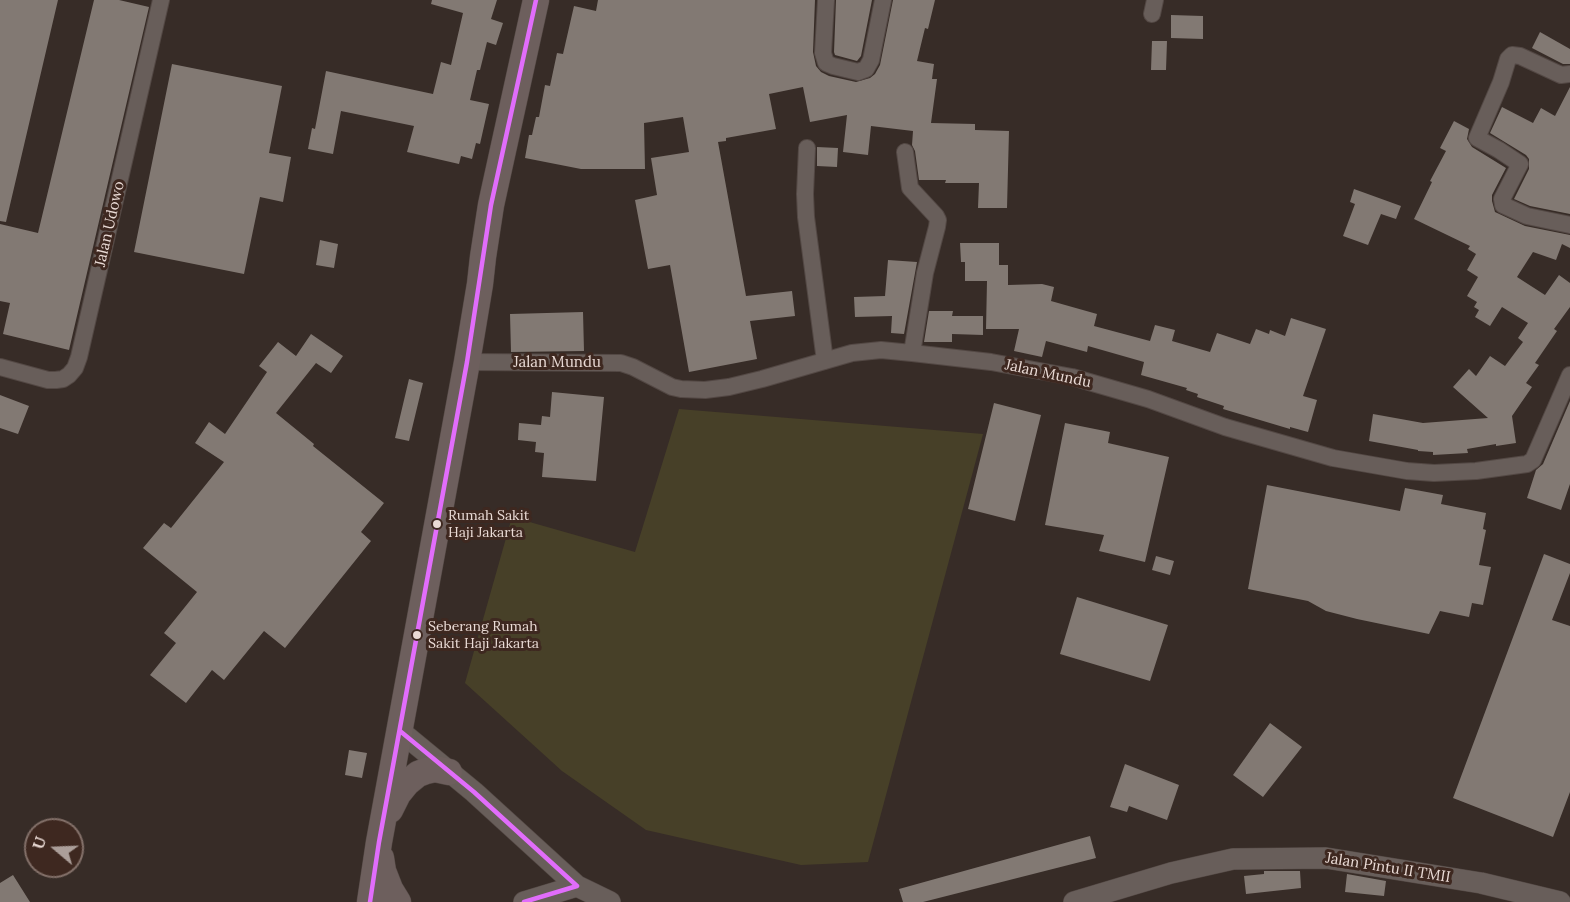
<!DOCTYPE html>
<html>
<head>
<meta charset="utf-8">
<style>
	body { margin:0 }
	#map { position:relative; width:1570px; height:902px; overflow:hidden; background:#372c27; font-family:Lora,serif }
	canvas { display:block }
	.north { position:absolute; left:24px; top:818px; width:60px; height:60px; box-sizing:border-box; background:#3e2820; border:2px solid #837069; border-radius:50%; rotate:289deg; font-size:16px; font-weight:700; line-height:24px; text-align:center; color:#eadbd6 }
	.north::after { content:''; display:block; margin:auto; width:21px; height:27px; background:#ab9e99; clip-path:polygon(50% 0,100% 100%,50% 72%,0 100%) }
</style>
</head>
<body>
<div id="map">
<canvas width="1570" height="902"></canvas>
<div class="north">U</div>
</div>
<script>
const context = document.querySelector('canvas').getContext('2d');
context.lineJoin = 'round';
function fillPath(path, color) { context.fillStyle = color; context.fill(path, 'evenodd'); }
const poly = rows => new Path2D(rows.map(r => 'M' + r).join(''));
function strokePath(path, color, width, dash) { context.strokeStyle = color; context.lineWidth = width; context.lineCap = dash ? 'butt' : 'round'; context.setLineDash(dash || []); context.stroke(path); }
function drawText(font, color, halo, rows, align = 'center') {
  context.font = font + ' Lora,serif'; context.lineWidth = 6; context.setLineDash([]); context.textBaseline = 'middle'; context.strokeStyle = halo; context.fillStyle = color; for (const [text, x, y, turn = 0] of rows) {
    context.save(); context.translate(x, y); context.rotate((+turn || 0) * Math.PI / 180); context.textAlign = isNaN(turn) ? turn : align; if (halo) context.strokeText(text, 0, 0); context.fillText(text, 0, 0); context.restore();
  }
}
const green = poly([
	[679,409,983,434,868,862,801,865,646,830,562,771,465,683,512,517,635,552]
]);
const building = poly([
	[0,0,58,0,6,222,0,221],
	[94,0,119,0,149,7,69,350,3,334,10,303,0,301,0,224,38,233],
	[432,0,497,0,491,19,503,23,496,45,487,42,480,70,477,70,470,100,489,104,480,144,476,143,472,159,461,156,459,164,407,152,414,126,341,111,333,154,308,149,312,128,315,129,326,71,433,94,441,62,451,65,463,13,431,4],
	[598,0,815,0,813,52,816,66,821,72,829,76,856,82,870,78,875,74,880,65,893,0,935,0,928,29,925,28,917,61,934,64,932,79,937,79,931,123,975,124,975,130,1009,131,1007,208,978,208,979,183,945,183,946,180,919,180,915,151,912,145,913,131,871,126,868,155,843,152,847,115,810,122,803,87,769,94,776,129,726,138,726,141,718,142,746,296,792,291,795,316,750,321,757,359,689,372,670,265,648,269,635,200,657,195,651,158,689,152,683,117,644,123,645,169,581,169,525,158,529,135,532,135,536,117,539,117,545,85,550,86,557,53,563,54,574,6,596,11],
	[836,0,872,0,861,56,857,61,835,55,834,52],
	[1171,15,1203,16,1203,39,1171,38],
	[1540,32,1570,49,1570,64,1563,64,1532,48],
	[1152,41,1167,41,1166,70,1151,70],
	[172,64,282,86,269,153,291,157,283,202,260,197,244,274,134,252],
	[1570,87,1570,214,1530,206,1514,199,1529,169,1529,159,1526,155,1490,133,1502,107,1533,123,1541,108,1555,116],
	[1454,121,1469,129,1467,139,1472,147,1506,168,1492,195,1492,201,1495,212,1525,226,1570,235,1570,248,1562,244,1556,260,1533,252,1517,277,1545,295,1559,275,1570,283,1570,307,1554,329,1557,331,1535,363,1539,365,1526,383,1532,387,1512,416,1516,443,1496,446,1496,444,1467,449,1468,453,1433,455,1433,452,1418,451,1418,450,1369,441,1373,414,1423,423,1488,418,1453,387,1469,369,1476,376,1490,356,1505,366,1523,342,1518,338,1528,323,1502,307,1490,326,1475,317,1479,310,1474,307,1477,302,1467,296,1478,277,1467,270,1476,254,1468,249,1470,246,1414,219,1432,182,1430,181,1446,151,1440,148],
	[817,147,838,148,837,167,817,166],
	[1354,189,1401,206,1396,219,1381,214,1368,245,1343,236,1355,204,1350,202],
	[320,240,338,244,334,268,316,265],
	[960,243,999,243,999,265,1008,265,1008,285,1042,284,1054,287,1051,301,1097,314,1094,326,1150,341,1155,325,1175,330,1172,341,1210,352,1217,333,1250,344,1256,329,1269,334,1270,330,1285,336,1291,318,1326,329,1303,396,1317,400,1308,432,1290,427,1290,429,1223,409,1224,406,1197,397,1198,394,1186,390,1187,388,1141,375,1144,362,1088,346,1087,352,1046,341,1042,357,1014,351,1019,329,986,329,987,281,965,281,965,262,961,262],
	[888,260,917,262,904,334,891,333,892,316,855,317,854,297,885,296],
	[929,311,953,311,952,316,983,316,983,335,952,334,952,342,924,342],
	[583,312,584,351,511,352,510,314],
	[311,334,343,356,331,373,316,363,276,413,314,444,313,446,384,503,361,532,371,541,285,648,264,631,224,680,212,670,186,703,150,675,176,643,164,633,197,592,143,548,164,523,171,528,224,462,195,443,209,422,225,434,267,372,259,366,278,342,296,356],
	[409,379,423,383,409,441,395,438],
	[552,392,604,397,596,481,542,477,544,453,535,452,536,442,518,440,519,423,541,425,542,416,550,417],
	[0,395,29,406,18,434,0,428],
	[1570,401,1570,484,1561,510,1527,498,1536,470,1543,464],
	[994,403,1041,415,1015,521,968,509],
	[1065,423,1110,432,1108,443,1169,457,1145,562,1099,551,1104,535,1045,525],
	[1267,485,1400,511,1405,488,1443,495,1441,504,1486,513,1483,529,1486,530,1479,565,1491,567,1483,605,1472,603,1469,617,1440,611,1429,634,1357,619,1326,611,1308,601,1248,589],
	[1544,554,1570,564,1570,573,1552,620,1570,626,1570,792,1553,837,1453,798],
	[1156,556,1174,561,1170,575,1152,570],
	[1077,597,1168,625,1150,681,1060,654],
	[1270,723,1302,747,1263,797,1233,775],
	[349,750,367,753,362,778,345,775],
	[1125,764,1179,785,1167,820,1129,806,1127,812,1110,807],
	[1090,836,1096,858,923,902,903,902,899,889],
	[1264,871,1300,871,1301,888,1246,894,1244,876,1264,874],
	[1347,874,1386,881,1384,896,1345,892],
	[13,875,30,902,0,902,0,883]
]);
const minor = poly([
	[826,0,823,53,826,63,833,66,858,72,866,69,871,60,883,0],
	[1152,14,1155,0],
	[1570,74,1561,75,1520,56,1512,55,1508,59,1501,82,1477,138,1499,150,1520,164,1502,199,1503,205,1527,216,1570,225],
	[807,148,805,194,806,217,825,361],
	[905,152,910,188,936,216,938,220,937,227,925,273,912,353],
	[467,362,621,363,633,367,672,387,681,389,705,390,729,387,762,379,852,353,881,350,912,353,991,362,1072,377,1148,399,1225,427,1333,458,1407,471,1434,473,1476,471,1527,464,1533,460,1570,375],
	[0,367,48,380,56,380,63,379,69,375,75,368,79,357,161,0]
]);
const tertiary = poly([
	[400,731,474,792,577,886,610,902],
	[524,902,577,886],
	[1074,902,1171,873,1233,859,1326,858,1481,883,1560,902]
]);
const primary = poly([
	[390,810,398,794,407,783,418,774,426,771,435,769,449,772],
	[381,858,383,871,390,889,398,902],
	[370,902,379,842,467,362,480,284,483,257,491,205,536,0]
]);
const bus1 = poly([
	[400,731,474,792,577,886,524,902],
	[370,902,379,842,467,362,491,205,536,0]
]);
const markers = [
	[437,524,5,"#eadbd6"],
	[417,635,5,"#eadbd6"]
];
const busNames = [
	["Rumah Sakit",448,516],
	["Haji Jakarta",448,533],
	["Seberang Rumah",428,627],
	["Sakit Haji Jakarta",428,644]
];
const streetNames = [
	["Jalan Udowo",110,224,-77],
	["Jalan Mundu",557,363],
	["Jalan Mundu",1048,374,12],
	["Jalan Pintu II TMII",1388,868,9]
];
fillPath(green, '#474028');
fillPath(building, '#827973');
strokePath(minor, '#534844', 18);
strokePath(tertiary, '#534844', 22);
strokePath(primary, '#534844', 27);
strokePath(minor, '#685e5a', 16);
strokePath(tertiary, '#685e5a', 21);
strokePath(primary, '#6d5f5d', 26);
strokePath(bus1, '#e16dfb', 4.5);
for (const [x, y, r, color] of markers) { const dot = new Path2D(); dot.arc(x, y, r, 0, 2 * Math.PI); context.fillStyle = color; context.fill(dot); strokePath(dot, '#3e2820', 2); }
drawText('14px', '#eadbd6', '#3e2820', busNames, 'left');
drawText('15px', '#eadbd6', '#3e2820', streetNames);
</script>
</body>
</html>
